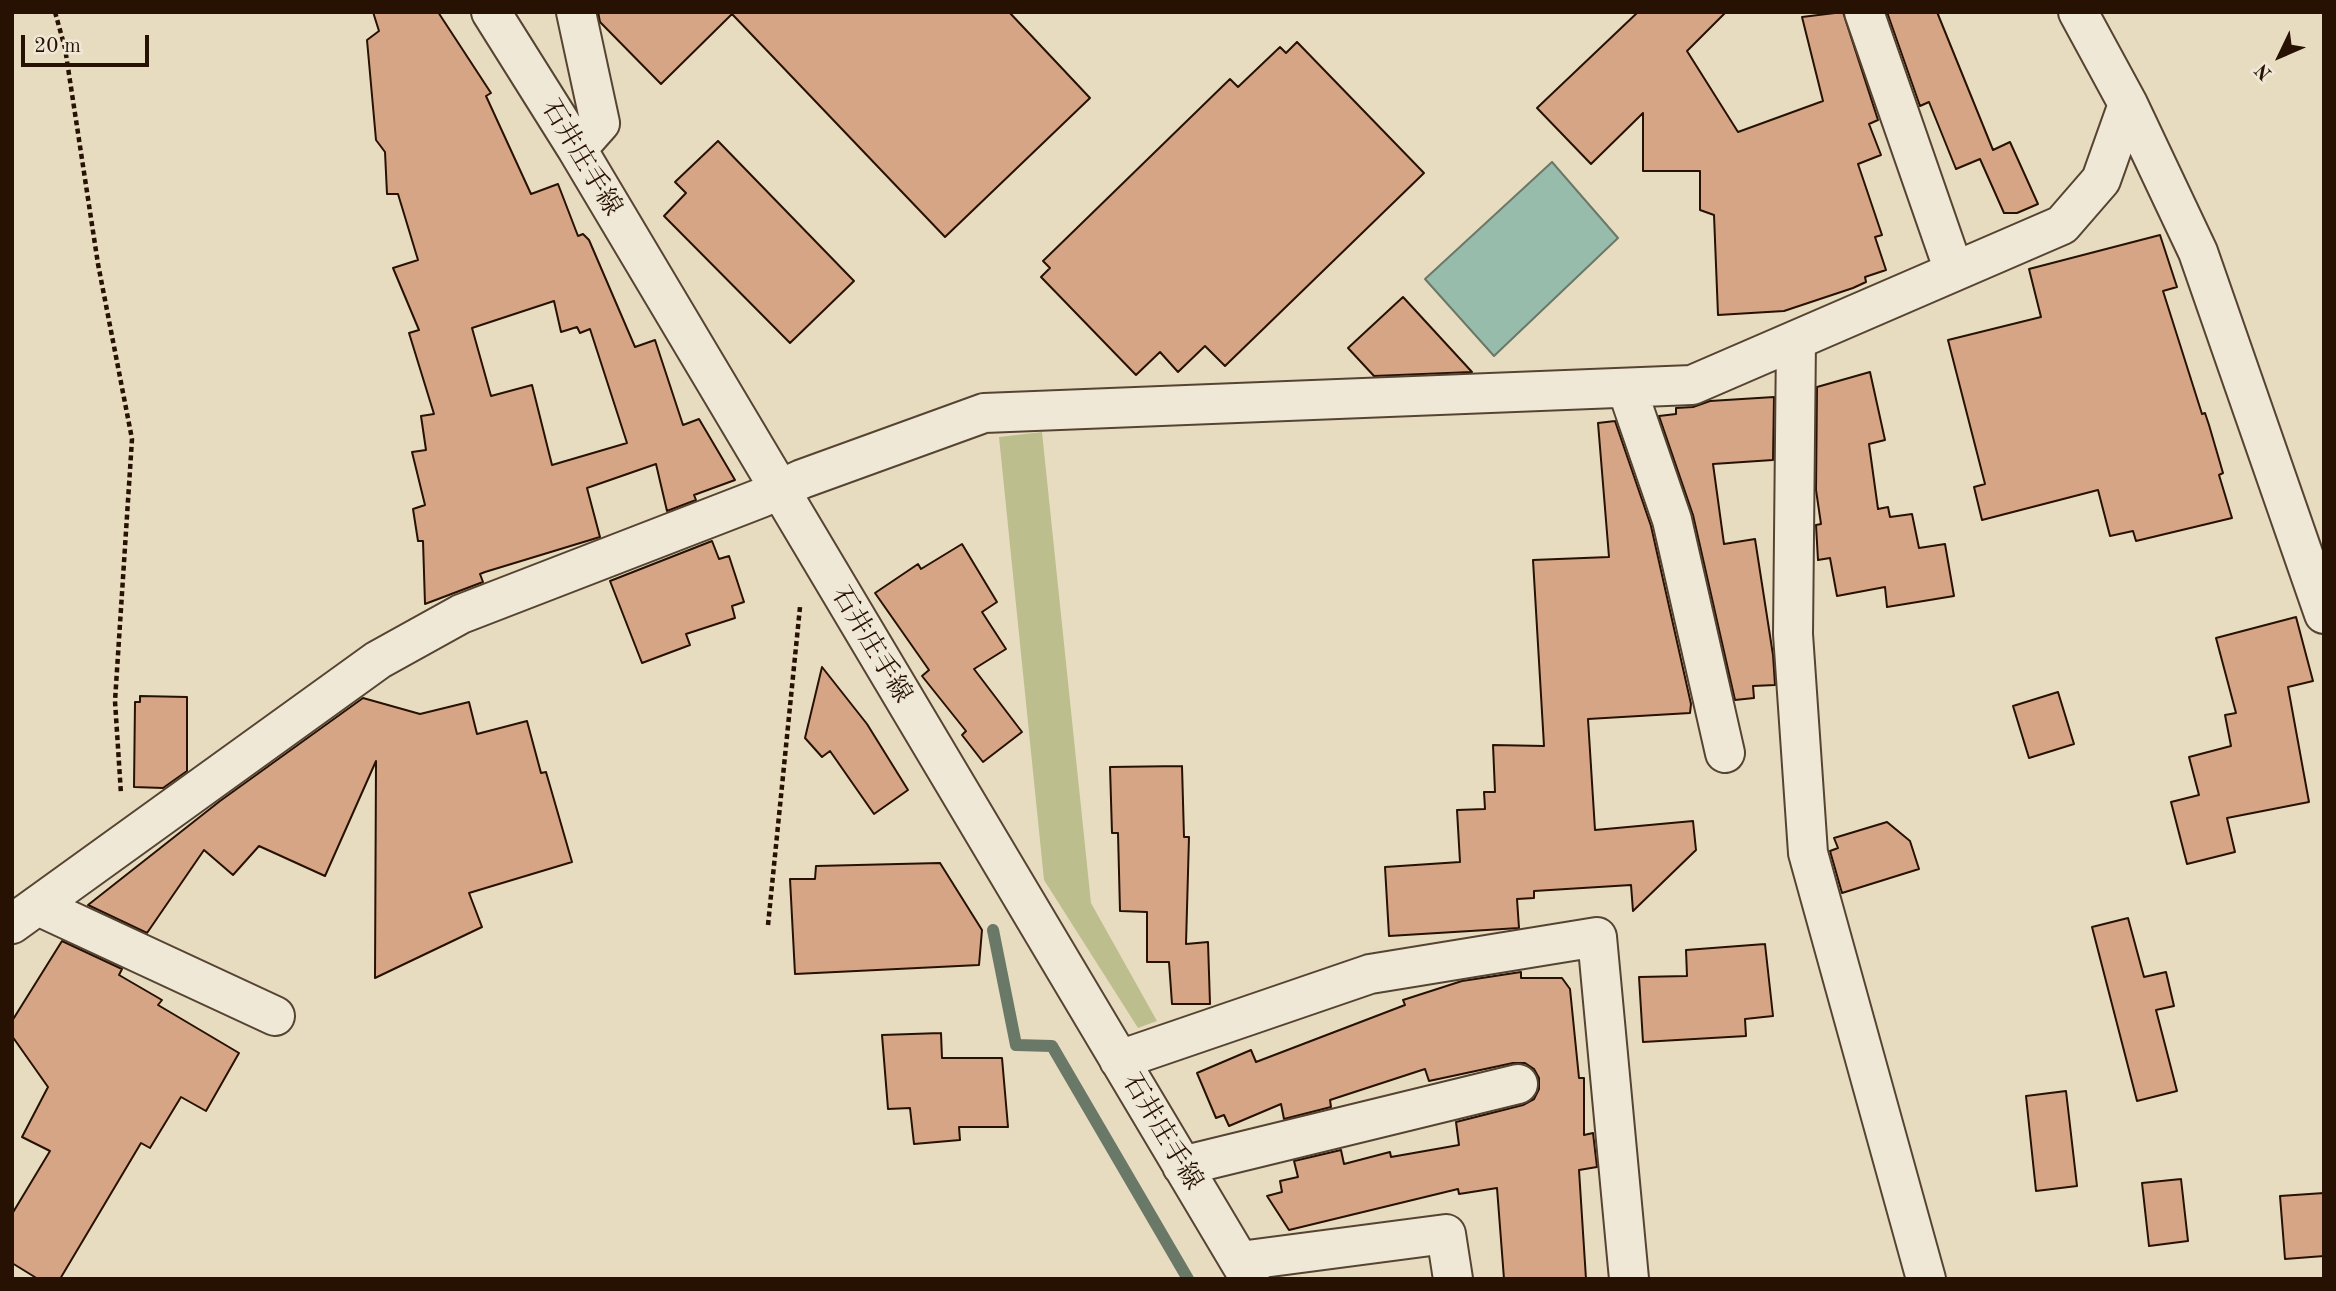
<!DOCTYPE html>
<html>
<head>
<meta charset="utf-8">
<style>
	body { margin:0 }
	#map { position:relative; width:2336px; height:1291px; overflow:hidden; background:#e8dcc0; font-family:"Old Standard TT",serif }
	canvas { display:block }
	.frame { position:absolute; inset:0; border:14px solid #261103; pointer-events:none }
	.north { position:absolute; left:2245px; top:21px; width:70px; height:70px; -webkit-text-stroke:5px #f0e8d6; paint-order:stroke; rotate:226deg; font-size:19px; font-weight:700; line-height:28px; text-align:center; color:#261103 }
	.north::after { content:''; display:block; margin:auto; width:24px; height:32px; background:#261103; clip-path:polygon(50% 0,100% 100%,50% 72%,0 100%) }
	.scale { position:absolute; left:21px; top:35px; width:128px; height:32px; box-sizing:border-box; border:4px solid #261103; border-top:0; padding-left:9px; font-size:21px; line-height:24px; white-space:nowrap; color:#261103; -webkit-text-stroke:5px #f0e8d6; paint-order:stroke }
</style>
</head>
<body>
<div id="map">
<canvas width="2336" height="1291"></canvas>
<div class="frame"></div>
<div class="north">N</div>
<div class="scale">20 m</div>
</div>
<script>
const context = document.querySelector('canvas').getContext('2d');
context.lineJoin = 'round';
function fillPath(path, color) { context.fillStyle = color; context.fill(path, 'evenodd'); }
const poly = rows => new Path2D(rows.map(r => 'M' + r).join(''));
function strokePath(path, color, width, dash) { context.strokeStyle = color; context.lineWidth = width; context.lineCap = dash ? 'butt' : 'round'; context.setLineDash(dash || []); context.stroke(path); }
function drawText(font, color, halo, rows, align = 'center') {
  context.font = font + ' "Old Standard TT","Noto Serif JP",serif'; context.lineWidth = 5; context.setLineDash([]); context.textBaseline = 'middle'; context.strokeStyle = halo; context.fillStyle = color; for (const [text, x, y, turn = 0] of rows) {
    context.save(); context.translate(x, y); context.rotate((+turn || 0) * Math.PI / 180); context.textAlign = isNaN(turn) ? turn : align; if (halo) context.strokeText(text, 0, 0); context.fillText(text, 0, 0); context.restore();
  }
}
const green = poly([
	[1042,432,1091,903,1157,1021,1138,1028,1044,880,999,437]
]);
const water = poly([
	[1552,162,1618,238,1494,356,1425,279,1552,162]
]);
const stream = poly([
	[993,930,1016,1045,1052,1046,1188,1279]
]);
const building = poly([
	[373,12,438,12,491,93,486,96,531,194,558,184,578,236,583,234,589,240,635,347,655,340,683,425,699,419,735,480,694,495,696,500,667,511,656,464,587,488,600,537,485,572,480,574,483,582,425,604,423,541,418,541,413,509,425,505,412,452,426,450,421,416,434,414,409,333,419,330,393,268,418,260,398,194,387,194,385,152,376,140,367,40,379,31,373,12],
	[554,301,561,332,577,327,580,333,590,329,627,443,552,465,532,385,491,396,472,328,554,301],
	[598,12,1009,12,1090,98,945,237,732,14,661,84,600,22,598,12],
	[1638,12,1726,12,1687,51,1738,132,1823,101,1802,17,1843,12,1878,120,1869,124,1881,155,1858,164,1882,235,1875,237,1886,270,1865,277,1866,282,1853,288,1784,311,1718,315,1714,215,1700,210,1700,171,1643,171,1643,113,1591,164,1537,108,1638,12],
	[1887,12,1937,12,1993,150,2010,142,2038,204,2017,213,2004,213,1980,159,1956,169,1929,102,1920,106,1887,12],
	[1297,42,1424,173,1225,366,1205,346,1178,372,1160,352,1136,375,1041,277,1050,268,1043,261,1230,79,1238,87,1280,47,1286,53,1297,42],
	[718,141,854,281,790,343,664,216,686,193,675,182,718,141],
	[2160,235,2177,287,2163,291,2202,414,2205,413,2209,425,2223,473,2219,475,2232,518,2136,541,2133,531,2110,536,2098,490,1982,520,1974,487,1985,484,1948,340,2041,317,2029,269,2160,235],
	[1403,297,1472,372,1374,376,1348,348,1403,297],
	[1870,372,1885,440,1869,444,1878,509,1888,507,1890,517,1912,514,1919,548,1945,544,1954,596,1887,607,1885,587,1837,596,1830,558,1818,560,1816,525,1821,524,1816,490,1817,387,1870,372],
	[1774,397,1773,460,1713,464,1724,544,1755,539,1773,655,1775,685,1753,686,1754,698,1735,700,1693,515,1659,416,1676,414,1676,408,1693,407,1710,401,1774,397],
	[1615,421,1651,526,1691,704,1690,713,1588,719,1595,830,1693,821,1696,850,1633,911,1631,885,1534,891,1534,898,1517,899,1519,928,1389,936,1385,867,1460,862,1457,810,1485,809,1484,792,1495,792,1493,745,1544,746,1533,560,1609,557,1598,423,1615,421],
	[712,541,719,559,729,556,744,602,732,606,735,618,686,634,690,645,642,663,610,581,712,541],
	[962,544,997,602,982,612,1006,649,974,669,1022,732,983,762,962,735,966,731,922,676,929,670,875,593,918,564,921,569,962,544],
	[2296,617,2313,681,2288,687,2309,802,2227,818,2235,852,2187,864,2171,802,2199,795,2189,757,2231,746,2225,715,2236,713,2216,638,2296,617],
	[822,667,867,724,908,790,874,814,830,751,822,757,805,738,822,667],
	[2058,692,2074,744,2029,758,2013,706,2058,692],
	[140,696,187,697,187,771,163,788,134,787,135,702,140,702,140,696],
	[363,698,420,714,469,702,477,734,527,721,541,773,546,772,572,862,469,893,482,927,375,978,376,761,325,876,259,846,233,875,204,850,147,933,88,905,220,801,363,698],
	[1182,766,1184,837,1189,837,1186,944,1208,942,1210,1004,1172,1004,1169,962,1147,962,1147,912,1120,911,1118,833,1112,833,1110,767,1182,766],
	[1887,822,1910,841,1919,869,1842,893,1830,851,1838,848,1834,838,1887,822],
	[940,863,982,930,979,965,795,974,790,879,815,879,816,866,940,863],
	[2128,918,2144,977,2166,972,2174,1006,2156,1010,2177,1091,2137,1101,2092,927,2128,918],
	[62,941,122,969,119,975,162,1000,158,1005,239,1053,206,1111,181,1097,150,1148,141,1143,60,1279,38,1279,12,1263,12,1214,50,1151,22,1137,48,1087,12,1036,12,1021,62,941],
	[1765,944,1773,1016,1745,1019,1746,1036,1643,1042,1639,977,1687,976,1686,950,1765,944],
	[1521,972,1521,978,1562,978,1570,989,1579,1078,1584,1078,1584,1135,1593,1133,1597,1167,1579,1170,1586,1279,1504,1279,1497,1188,1459,1194,1458,1189,1289,1230,1267,1196,1282,1192,1280,1181,1298,1177,1294,1161,1341,1150,1344,1164,1390,1152,1391,1157,1459,1145,1456,1122,1523,1105,1534,1099,1539,1089,1539,1078,1534,1069,1525,1063,1513,1063,1429,1081,1425,1069,1330,1100,1331,1107,1284,1119,1281,1104,1229,1126,1224,1115,1216,1118,1197,1073,1251,1050,1256,1062,1405,1005,1403,1000,1462,981,1521,972],
	[941,1033,942,1058,1002,1058,1008,1127,959,1127,960,1140,914,1144,910,1108,888,1109,882,1035,941,1033],
	[2066,1091,2077,1186,2036,1191,2026,1096,2066,1091],
	[2181,1179,2188,1241,2149,1246,2142,1183,2181,1179],
	[2324,1193,2324,1256,2285,1259,2280,1196,2324,1193]
]);
const path = poly([
	[55,12,65,48,98,264,132,439,115,701,121,794],
	[768,925,800,607]
]);
const minor = poly([
	[491,12,577,149,1250,1279],
	[576,12,600,123,577,149],
	[1864,12,1954,271],
	[2078,12,2128,104,2198,252,2324,614],
	[1796,340,1793,634,1808,853,1926,1279],
	[1627,389,1672,520,1725,753],
	[38,906,275,1016],
	[12,924,378,660,461,614,761,498,802,479,984,413,1692,385,2062,225,2101,180,2128,104],
	[1119,1060,1370,974,1597,937,1629,1279],
	[1182,1166,1518,1084],
	[1240,1261,1446,1234,1453,1279]
]);
const streetNames = [
	["石井庄手線",581,158,59],
	["石井庄手線",871,645,59],
	["石井庄手線",1162,1132,59]
];
fillPath(green, '#bdbe8d');
fillPath(water, '#98bcac');
strokePath(water, '#6a7868', 2);
strokePath(stream, '#6a7868', 12);
fillPath(building, '#d6a585');
strokePath(building, '#261103', 2);
strokePath(minor, '#564432', 42);
strokePath(path, '#261103', 4.5, [5, 3.5]);
strokePath(minor, '#f0e8d6', 38);
drawText('26px', '#261103', '#f0e8d6', streetNames);
</script>
</body>
</html>
